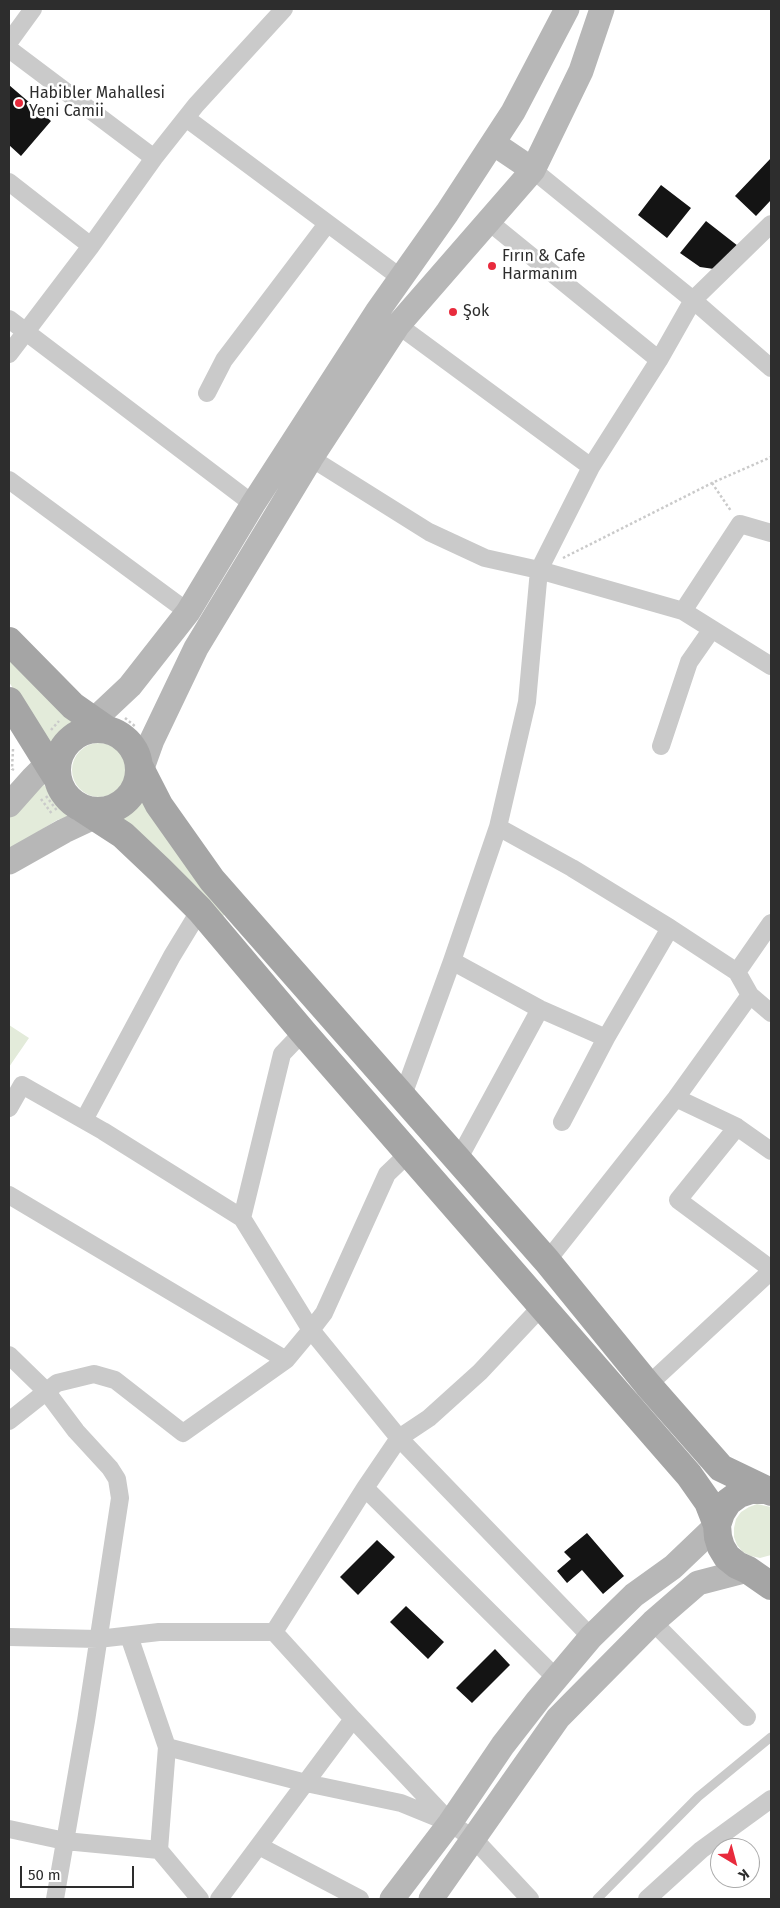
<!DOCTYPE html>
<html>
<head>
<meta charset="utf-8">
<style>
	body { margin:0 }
	#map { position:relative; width:780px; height:1908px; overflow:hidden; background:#fff; font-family:"Fira Sans",sans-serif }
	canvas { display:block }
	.frame { position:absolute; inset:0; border:10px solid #2d2d2d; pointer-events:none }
	.north { position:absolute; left:710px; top:1838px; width:50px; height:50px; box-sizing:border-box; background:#fff; border:1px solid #ababab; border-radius:50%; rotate:143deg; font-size:14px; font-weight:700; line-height:20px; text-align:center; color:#2d2d2d }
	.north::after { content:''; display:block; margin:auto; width:18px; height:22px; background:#e82b3d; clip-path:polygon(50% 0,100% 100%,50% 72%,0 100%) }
	.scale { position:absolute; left:20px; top:1866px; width:114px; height:22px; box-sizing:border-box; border:2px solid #2d2d2d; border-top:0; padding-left:6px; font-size:15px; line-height:18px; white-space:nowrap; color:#2d2d2d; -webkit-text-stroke:4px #fff; paint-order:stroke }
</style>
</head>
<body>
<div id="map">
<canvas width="780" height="1908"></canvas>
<div class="frame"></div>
<div class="north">K</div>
<div class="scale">50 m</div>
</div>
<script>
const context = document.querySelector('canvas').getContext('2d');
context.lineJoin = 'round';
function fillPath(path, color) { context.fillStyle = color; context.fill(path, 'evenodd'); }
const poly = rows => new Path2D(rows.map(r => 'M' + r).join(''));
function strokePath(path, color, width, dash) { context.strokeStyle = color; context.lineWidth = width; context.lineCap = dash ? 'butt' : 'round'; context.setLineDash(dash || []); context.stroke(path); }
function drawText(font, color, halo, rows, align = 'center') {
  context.font = font + ' "Fira Sans",sans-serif'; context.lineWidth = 5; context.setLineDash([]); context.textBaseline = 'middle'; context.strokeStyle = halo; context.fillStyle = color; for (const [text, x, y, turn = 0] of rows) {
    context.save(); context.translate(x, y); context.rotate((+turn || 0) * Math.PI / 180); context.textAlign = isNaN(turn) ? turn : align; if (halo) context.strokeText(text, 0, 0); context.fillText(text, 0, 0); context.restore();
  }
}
const green = poly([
	[9,656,78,720,62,730,49,745,9,682],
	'72 770a27 27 0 1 1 54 0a27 27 0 1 1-54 0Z',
	[42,782,68,817,57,820,9,850,9,817],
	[142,796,229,911,223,916,198,888,116,819,132,810],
	[9,1025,29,1038,9,1067],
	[757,1504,771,1507,771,1555,760,1558,751,1556,743,1552,737,1545,734,1537,734,1528,736,1519,741,1512,749,1507]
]);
const building = poly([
	[9,85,51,121,21,156,9,145],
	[771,158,771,200,756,216,735,196],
	[661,185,691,208,667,238,638,215],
	[706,221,738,246,714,269,700,267,680,253],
	[587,1533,624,1576,603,1594,582,1570,567,1583,557,1571,571,1559,564,1552],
	[377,1540,395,1557,358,1595,340,1577],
	[406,1606,444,1642,428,1659,390,1622],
	[495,1649,510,1665,472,1703,456,1688]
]);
const path = poly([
	[712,483,731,511],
	[563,558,712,483,771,457],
	[125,718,136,727],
	[51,730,59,721],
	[13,749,12,769,14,770],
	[46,796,58,812],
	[41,799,52,814]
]);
const lane = poly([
	[597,1899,698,1797,771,1737]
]);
const street = poly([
	[9,42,33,9],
	[9,49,154,158],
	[186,118,401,278],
	[533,170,693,300,771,368],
	[9,182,91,246],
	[488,221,659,360],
	[9,319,253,504],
	[398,325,591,467],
	[9,354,91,246,154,158,196,105,284,9],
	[207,393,224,360,327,224],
	[311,458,429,532,485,558,539,570,683,611,771,666],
	[9,480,188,612],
	[683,611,740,524,771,533],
	[661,746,689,662,712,629],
	[498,827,572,868,670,928,737,972,750,995,771,1013],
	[452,961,540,1009,606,1038],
	[737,972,771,923],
	[402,1098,452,961,498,827,527,702,539,570,591,467,659,360,693,300,771,224],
	[676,1098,737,1127,771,1151],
	[9,1108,22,1085,103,1131,242,1218,282,1054,303,1032],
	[84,1120,172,956,200,910],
	[562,1122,606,1038,670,928],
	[737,1127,678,1200,771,1269],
	[458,1160,540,1009],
	[9,1195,286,1360],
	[242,1218,311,1330,399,1438,591,1637],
	[547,1261,676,1098,750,995],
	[9,1355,46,1391,76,1431,110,1468,117,1479,120,1498,86,1721,55,1899],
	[648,1385,771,1271],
	[9,1421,57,1383,94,1374,115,1380,183,1433,286,1360,311,1330,324,1313,387,1174,409,1153],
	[365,1488,556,1678],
	[653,1622,747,1717],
	[129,1636,167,1747,159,1850,200,1899],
	[9,1637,98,1639,159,1632,274,1632],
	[353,1719,447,1819],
	[167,1747,306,1783,401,1803,450,1823,474,1839,530,1899],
	[9,1829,65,1841,159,1850],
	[259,1846,360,1899],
	[219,1899,353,1719,274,1632,365,1488,399,1438,429,1418,480,1372,542,1306],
	[647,1899,701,1850,771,1799]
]);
const secondary = poly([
	[493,143,533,170],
	[80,733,130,686,188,612,253,504,377,312,447,213,513,112,567,9],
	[138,779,152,740,196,648,311,458,398,325,533,170,581,71,602,9],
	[9,805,33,778,61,750],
	[9,862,64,831,111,809],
	[392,1899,450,1823,503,1745,538,1700,591,1637,634,1595,673,1567,717,1525],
	[431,1899,558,1718,653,1622,698,1583,748,1570]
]);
const primary = poly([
	[9,641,73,706,106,729],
	[9,701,57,778],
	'57 770a41 41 0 1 1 82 0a41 41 0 1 1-82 0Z',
	[139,766,159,805,212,880,547,1261,648,1385,721,1468,771,1492],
	[83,809,123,835,160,870,200,910,303,1032,689,1475,708,1502,717,1525],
	[764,1490,751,1490,739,1494,728,1502,721,1513,717,1525,718,1537,721,1547,727,1557,737,1565,748,1570,771,1586]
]);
const markers = [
	[19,103,5,"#e82b3d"],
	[492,266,5,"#e82b3d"],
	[453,312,5,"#e82b3d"]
];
const poiNames = [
	["Habibler Mahallesi",29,94],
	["Yeni Camii",29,112],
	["Fırın & Cafe",502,257],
	["Harmanım",502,275],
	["Şok",463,312]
];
fillPath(green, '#e3ebda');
fillPath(building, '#141414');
strokePath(path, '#cacaca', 2.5, [2.5, 2.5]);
strokePath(lane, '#cacaca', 9);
strokePath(street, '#cacaca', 18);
strokePath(secondary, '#b7b7b7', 25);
strokePath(primary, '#a5a5a5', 28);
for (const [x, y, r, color] of markers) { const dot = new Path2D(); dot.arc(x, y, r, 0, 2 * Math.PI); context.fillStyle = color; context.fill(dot); strokePath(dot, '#fff', 2); }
drawText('16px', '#2d2d2d', '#fff', poiNames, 'left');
</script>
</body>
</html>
